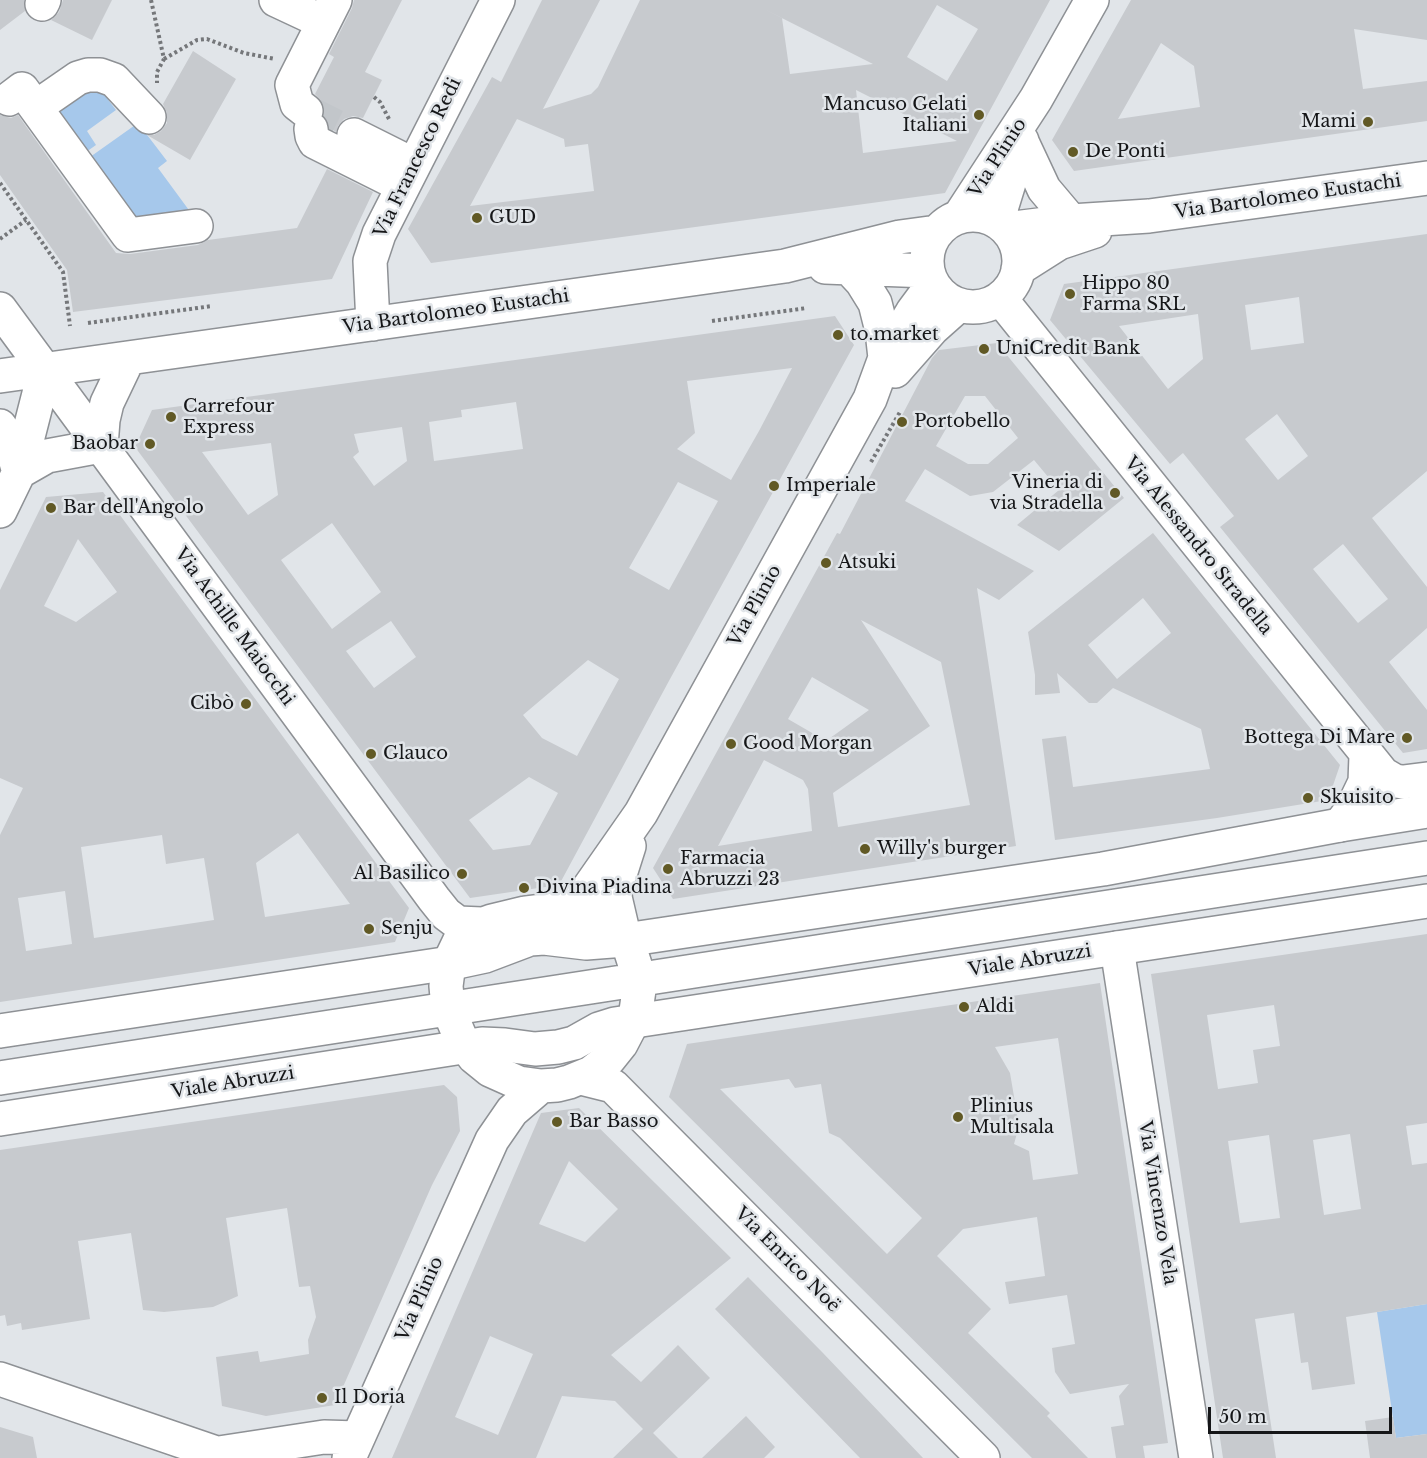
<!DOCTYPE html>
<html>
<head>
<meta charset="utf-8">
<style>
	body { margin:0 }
	#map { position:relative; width:1427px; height:1458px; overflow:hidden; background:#e1e5e9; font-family:"Libre Baskerville",serif }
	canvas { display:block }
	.scale { position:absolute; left:1208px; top:1407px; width:184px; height:27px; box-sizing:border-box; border:3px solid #151618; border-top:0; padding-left:8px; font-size:18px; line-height:21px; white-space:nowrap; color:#151618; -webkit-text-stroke:4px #e1e5e9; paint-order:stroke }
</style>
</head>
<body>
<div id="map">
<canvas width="1427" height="1458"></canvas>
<div class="scale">50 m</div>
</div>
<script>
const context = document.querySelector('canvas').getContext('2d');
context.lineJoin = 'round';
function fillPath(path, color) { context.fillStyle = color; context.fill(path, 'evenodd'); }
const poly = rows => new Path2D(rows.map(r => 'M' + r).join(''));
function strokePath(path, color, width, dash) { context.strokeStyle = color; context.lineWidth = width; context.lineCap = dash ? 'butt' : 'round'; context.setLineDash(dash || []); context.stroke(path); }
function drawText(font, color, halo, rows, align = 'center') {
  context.font = font + ' "Libre Baskerville",serif'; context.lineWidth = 5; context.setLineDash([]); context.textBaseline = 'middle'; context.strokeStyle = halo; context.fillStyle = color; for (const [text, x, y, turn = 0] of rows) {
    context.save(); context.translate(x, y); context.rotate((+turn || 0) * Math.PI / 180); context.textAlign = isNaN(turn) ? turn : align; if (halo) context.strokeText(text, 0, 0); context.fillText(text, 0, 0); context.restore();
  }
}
const green = poly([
	[97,85,116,110,87,131,96,145,79,157,44,109],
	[138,123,167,161,158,168,194,217,127,226,83,162],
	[1427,1304,1427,1434,1396,1438,1377,1312]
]);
const building = poly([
	[0,0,24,0,25,11,0,30],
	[63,0,112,0,92,40,51,20,59,12],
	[354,0,402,0,365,72,382,80,363,118,353,116,344,119,338,126,336,132,330,128,324,116,323,103,315,94,334,57,329,54,352,8],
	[542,0,600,0,543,109,591,94,598,87,640,0,1050,0,945,193,431,263,408,229,492,77,501,82],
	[937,5,978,29,947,81,907,57],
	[760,7,873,64,790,74,782,18],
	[856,90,957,141,863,153],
	[517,119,564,139,565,147,588,144,594,191,470,206],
	[1131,0,1427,0,1427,40,1354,29,1363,89,1427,81,1427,121,1074,171,1052,140],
	[1161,43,1194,66,1200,107,1118,119],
	[193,51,236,79,190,160,147,135,154,135,161,131,167,123,167,113,163,104],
	[0,115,11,118,18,115,116,253,130,254,198,245,208,240,297,228,327,169,373,192,332,279,73,312,67,270,0,175],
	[1427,234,1427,471,1372,518,1427,587,1427,628,1389,662,1427,710,1427,749,1403,753,1220,527,1234,516,1183,453,1170,464,1050,320,1064,284],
	[1299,297,1304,343,1251,350,1245,305],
	[1198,314,1203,359,1168,389,1119,326],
	[1277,414,1308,456,1278,480,1245,439],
	[1343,544,1388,599,1358,623,1313,569],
	[835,316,854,345,670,679,559,885,470,898,135,447,152,410],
	[792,368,759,431,731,480,677,449,695,433,687,381],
	[516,402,523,449,434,461,429,422,462,417,461,410],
	[402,427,407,461,374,486,353,457,359,452,354,434],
	[271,443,278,495,248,515,202,452],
	[678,482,718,501,669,590,629,568],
	[332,523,381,592,332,629,281,560],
	[391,621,416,657,374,688,346,651],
	[588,660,619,679,577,756,542,738,523,715],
	[529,777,558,793,530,845,493,850,469,820],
	[997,343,1124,498,1059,551,1017,525,1059,490,1034,460,993,492,970,496,925,469,905,501,1034,571,999,600,977,588,1016,846,673,899,653,868,837,533,840,534,932,358,939,350],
	[965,396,985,396,1018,438,988,464,968,464,936,446],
	[861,620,941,662,970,805,838,827,833,793,930,726],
	[812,677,869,710,826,741,788,719],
	[764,760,803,780,808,789,812,831,718,846],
	[103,492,409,908,395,942,0,1002,0,835,23,788,0,778,0,590,46,497],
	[78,539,117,592,76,622,44,606],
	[298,833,350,904,265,917,256,863],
	[162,835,166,864,204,858,214,920,94,938,81,847],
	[65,891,72,944,26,951,18,898],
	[1153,533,1340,765,1328,800,1217,818,1055,840,1042,739,1066,736,1073,787,1210,769,1201,729,1113,688,1097,703,1089,703,1057,673,1060,693,1035,695,1035,675,1028,632],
	[1143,598,1171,633,1117,679,1088,645],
	[1427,934,1427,1123,1406,1126,1412,1165,1427,1163,1427,1304,1346,1317,1355,1384,1312,1390,1308,1362,1301,1363,1294,1313,1255,1319,1276,1458,1223,1458,1151,974],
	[1274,1005,1280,1046,1253,1050,1258,1083,1218,1089,1207,1015],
	[1350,1134,1361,1209,1324,1215,1313,1140],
	[1269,1135,1280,1218,1240,1223,1228,1141],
	[1100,983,1168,1443,1143,1446,1145,1458,1116,1458,1111,1427,1124,1425,1119,1396,1129,1384,1070,1394,1055,1372,1052,1348,1075,1344,1067,1295,1009,1304,1005,1282,1045,1276,1037,1217,963,1229,937,1256,991,1309,968,1333,1050,1413,1047,1416,1088,1458,1032,1458,669,1097,687,1044],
	[1058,1038,1078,1174,1033,1180,1029,1151,1014,1144,1019,1126,1010,1073,995,1047],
	[789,1079,795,1088,821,1084,829,1133,840,1138,922,1218,887,1254,720,1089],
	[444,1085,457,1097,460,1131,432,1185,335,1405,266,1416,222,1406,216,1357,258,1351,260,1362,309,1354,308,1340,316,1317,310,1286,299,1287,287,1208,226,1218,238,1296,213,1307,164,1312,143,1310,131,1233,78,1241,90,1319,22,1330,21,1323,7,1326,5,1315,0,1316,0,1150],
	[579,1108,731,1258,611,1355,641,1382,678,1345,710,1378,653,1433,678,1458,613,1458,643,1429,615,1401,562,1396,536,1458,392,1458,541,1113],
	[569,1161,618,1209,585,1242,539,1224],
	[490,1336,533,1354,498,1435,455,1417],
	[748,1277,823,1353,923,1458,860,1458,715,1309],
	[746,1416,775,1447,764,1458,702,1458],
	[1393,1417,1396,1438,1427,1434,1427,1458,1370,1458,1365,1421],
	[0,1427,33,1437,37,1458,0,1458]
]);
const minorTunnel = poly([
	[306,111,354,135]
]);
const path = poly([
	[151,0,164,59,157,72,157,83],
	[164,59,197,40,207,39,244,53,275,59],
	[374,97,380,102,389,119],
	[0,183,63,272,70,326],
	[0,239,26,220],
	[712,321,807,308],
	[88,323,212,306],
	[871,462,900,412]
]);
const minor = poly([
	[276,0,323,22],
	[42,4,44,0],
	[9,99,22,89,128,235,196,226],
	[36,107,78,78,88,75,100,75,114,80,149,117],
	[306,111,297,104,292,85,335,0],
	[311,129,312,136,315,142,403,186],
	[354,135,414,165],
	[1022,142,1044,189,1071,221],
	'927 261a46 46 0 1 1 92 0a46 46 0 1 1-92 0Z',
	[959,217,1036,99,1092,0],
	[997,222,1022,141],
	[1006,229,1071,221,1149,216,1427,178],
	[825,267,928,271],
	[849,268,862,282,875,303,882,331,885,358],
	[1018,269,1059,243,1095,231],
	[1000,298,1383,774,1395,781,1403,782,1427,779],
	[0,309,434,899,446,914,458,923,482,924],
	[373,324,370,261,379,234,498,0],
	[895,371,932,329,959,305],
	[0,376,785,266,900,237,937,232],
	[0,426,11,445,19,472],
	[101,446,103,420,107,403,128,359],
	[19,472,47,456,101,446],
	[0,511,19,472,45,370],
	[1340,825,1352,809,1365,782,1366,755],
	[557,909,596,916,606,921,619,931,630,949,637,971,639,990,636,1011,633,1021,621,1044,609,1059,591,1073,569,1082,557,1085,541,1086,519,1083,490,1070,474,1057,461,1039,448,1008,446,986,449,963,460,940,473,928,492,921,525,913,557,909],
	[562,909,583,896,641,813,870,399,885,358,913,311,933,284],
	[625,940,615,897,616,887,629,846],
	[1117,948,1196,1458],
	[0,1078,1427,858],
	[581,1078,613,1086,983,1458],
	[0,1379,231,1458],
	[219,1453,324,1437,358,1438],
	[349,1458,492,1140,512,1111,541,1086]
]);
const major = poly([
	[0,1031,457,962,485,956,530,939,544,938,586,943,625,940,1103,869,1340,825,1427,811],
	[0,1119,482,1044,505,1045,535,1049,558,1047,574,1043,599,1029,615,1024,1427,901]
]);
const markers = [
	[979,115,6,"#615925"],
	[1368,122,6,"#615925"],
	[1073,152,6,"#615925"],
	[477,218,6,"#615925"],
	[1070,294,6,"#615925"],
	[838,335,6,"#615925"],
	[984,349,6,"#615925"],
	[171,417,6,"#615925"],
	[902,422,6,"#615925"],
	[150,444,6,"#615925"],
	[774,486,6,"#615925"],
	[1115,493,6,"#615925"],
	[51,508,6,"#615925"],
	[826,563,6,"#615925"],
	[246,704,6,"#615925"],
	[1407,738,6,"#615925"],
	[731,744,6,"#615925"],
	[371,754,6,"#615925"],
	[1308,798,6,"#615925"],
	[865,849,6,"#615925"],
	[668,869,6,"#615925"],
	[462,874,6,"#615925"],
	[524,888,6,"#615925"],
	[369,929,6,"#615925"],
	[964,1007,6,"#615925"],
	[958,1117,6,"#615925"],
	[557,1122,6,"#615925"],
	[322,1398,6,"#615925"]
];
const poiNames = [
	["Mancuso Gelati",967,105,"right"],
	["Italiani",967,126,"right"],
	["Mami",1356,122,"right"],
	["De Ponti",1085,152],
	["GUD",489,218],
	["Hippo 80",1082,284],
	["Farma SRL",1082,305],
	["to.market",850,335],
	["UniCredit Bank",996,349],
	["Carrefour",183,407],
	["Express",183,428],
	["Portobello",914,422],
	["Baobar",138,444,"right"],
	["Vineria di",1103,483,"right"],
	["via Stradella",1103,504,"right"],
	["Imperiale",786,486],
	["Bar dell'Angolo",63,508],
	["Atsuki",838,563],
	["Cibò",234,704,"right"],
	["Bottega Di Mare",1395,738,"right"],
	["Good Morgan",743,744],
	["Glauco",383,754],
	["Skuisito",1320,798],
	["Willy's burger",877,849],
	["Farmacia",680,859],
	["Abruzzi 23",680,880],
	["Al Basilico",450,874,"right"],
	["Divina Piadina",536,888],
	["Senju",381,929],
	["Aldi",976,1007],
	["Plinius",970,1107],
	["Multisala",970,1128],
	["Bar Basso",569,1122],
	["Il Doria",334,1398]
];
const streetNames = [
	["Via Francesco Redi",418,158,-64],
	["Via Plinio",998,158,-57],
	["Via Bartolomeo Eustachi",1288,197,-8],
	["Via Bartolomeo Eustachi",456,312,-8],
	["Via Alessandro Stradella",1198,546,51],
	["Via Plinio",755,606,-61],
	["Via Achille Maiocchi",234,627,54],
	["Viale Abruzzi",1030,961,-9],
	["Viale Abruzzi",233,1083,-9],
	["Via Vincenzo Vela",1157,1203,81],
	["Via Enrico Noë",787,1260,45],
	["Via Plinio",420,1299,-66]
];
fillPath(green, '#a6c8eb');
fillPath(building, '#c7cace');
strokePath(minorTunnel, '#c2c6ca', 33, [33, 16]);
strokePath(minor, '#8e9195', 36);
strokePath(major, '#8e9195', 36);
strokePath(path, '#75777a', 4, [3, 3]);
strokePath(minor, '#fff', 33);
strokePath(major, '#fff', 33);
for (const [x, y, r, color] of markers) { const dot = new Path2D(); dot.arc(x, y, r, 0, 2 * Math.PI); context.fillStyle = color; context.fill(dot); strokePath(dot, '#e1e5e9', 2); }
drawText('18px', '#151618', '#e1e5e9', poiNames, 'left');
drawText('18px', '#151618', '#e1e5e9', streetNames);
</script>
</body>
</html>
